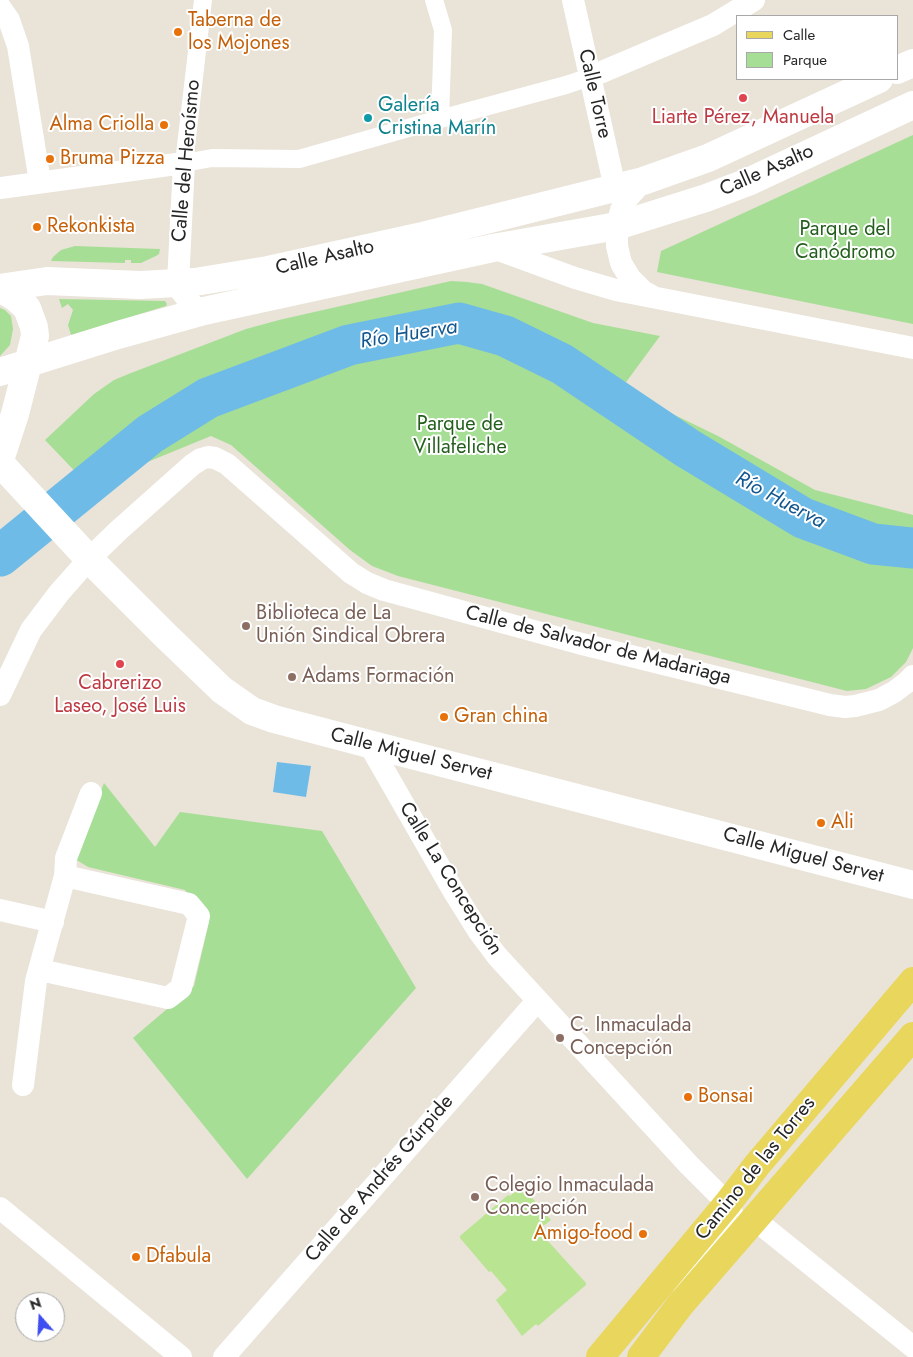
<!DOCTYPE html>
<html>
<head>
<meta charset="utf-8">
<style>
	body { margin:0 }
	#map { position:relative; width:913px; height:1357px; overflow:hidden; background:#e9e3d8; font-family:Jost,sans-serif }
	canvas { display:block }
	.legend { position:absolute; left:736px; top:15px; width:162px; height:65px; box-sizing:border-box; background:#fff; border:1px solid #a8a8a8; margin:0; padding:6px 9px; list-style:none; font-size:15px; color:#262626 }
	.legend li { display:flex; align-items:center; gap:10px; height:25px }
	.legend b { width:25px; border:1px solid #a8a8a8 }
	.north { position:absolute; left:15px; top:1292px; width:50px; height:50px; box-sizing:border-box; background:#fff; border:1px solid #a8a8a8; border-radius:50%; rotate:341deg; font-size:14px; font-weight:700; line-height:20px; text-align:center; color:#262626 }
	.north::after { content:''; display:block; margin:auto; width:18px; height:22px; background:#3e4df0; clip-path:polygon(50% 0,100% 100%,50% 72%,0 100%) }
</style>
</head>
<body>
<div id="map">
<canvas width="913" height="1357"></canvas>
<ul class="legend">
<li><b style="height:6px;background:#e9d65d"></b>Calle</li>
<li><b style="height:14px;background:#a7de96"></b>Parque</li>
</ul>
<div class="north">N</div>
</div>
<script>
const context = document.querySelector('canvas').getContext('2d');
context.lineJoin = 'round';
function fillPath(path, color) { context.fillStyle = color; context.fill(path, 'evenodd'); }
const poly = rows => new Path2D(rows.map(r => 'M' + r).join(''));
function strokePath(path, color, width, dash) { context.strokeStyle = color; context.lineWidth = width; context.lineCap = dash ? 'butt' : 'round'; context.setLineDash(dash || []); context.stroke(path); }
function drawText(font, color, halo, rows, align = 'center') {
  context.font = font + ' Jost,sans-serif'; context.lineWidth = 4; context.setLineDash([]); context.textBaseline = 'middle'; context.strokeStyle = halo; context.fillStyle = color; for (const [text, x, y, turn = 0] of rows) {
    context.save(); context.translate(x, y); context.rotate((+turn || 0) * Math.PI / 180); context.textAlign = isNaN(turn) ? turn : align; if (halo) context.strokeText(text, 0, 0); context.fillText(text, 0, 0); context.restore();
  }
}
const green = poly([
	[913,135,913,324,657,272,661,251],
	[75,246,159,249,160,249,159,254,156,256,141,263,131,263,131,260,125,260,125,263,51,261,53,257,61,250],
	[451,281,467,282,482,284,593,323,660,336,621,389,718,436,815,490,913,515,913,648,906,662,891,677,866,689,847,691,398,576,372,566,350,550,231,445,211,436,89,486,45,440,94,394,114,380,131,373,246,329,279,320],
	[59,299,165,301,167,304,166,306,71,335,68,325,73,310,68,304,62,308],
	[0,308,5,310,11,316,13,329,10,345,0,356],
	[104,783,155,847,180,812,322,831,416,988,247,1179,133,1038,194,986,209,922,185,890,88,867,75,859]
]);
const pitch = poly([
	[522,1186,551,1220,538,1230,586,1283,586,1285,538,1326,536,1324,522,1336,496,1300,507,1290,491,1271,489,1272,460,1238,460,1236,508,1195,510,1196]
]);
const water = poly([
	[277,762,311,766,306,797,273,792]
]);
const river = poly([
	[0,556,150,434,208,398,349,345,459,323,505,336,562,364,687,448,803,518,873,544,913,548]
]);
const pedestrian = poly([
	[203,0,184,163,212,158,299,159,440,119,566,85,590,77],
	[434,0,443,30,440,119]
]);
const minor = poly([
	[573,0,615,188],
	[0,7,9,20,18,46,40,182],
	[590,77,713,25,754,0],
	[643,181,626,200,621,210,617,226,617,246,621,263,630,278,643,291,652,296],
	[0,188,184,163,178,283,181,291,187,299,194,306,204,311],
	[493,248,575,278,616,290,913,348],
	[0,695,31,630,59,593,89,559,119,530,192,465,201,459,208,457,215,458,227,464,351,573,367,583,384,590,578,643,830,705,845,707,855,706,879,700,894,692,906,683,913,676],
	[369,744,454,892,479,932,497,956,689,1165,731,1207,732,1216,691,1272,684,1294],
	[0,910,53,922],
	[40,970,168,998,181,988,199,916,189,904,65,876],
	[23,1085,36,981,65,876,66,858,91,793],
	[0,1208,181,1357],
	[754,1219,913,1347],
	[224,1357,537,1001]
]);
const secondary = poly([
	[897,70,913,63],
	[0,288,47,281,140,285,195,282,268,270,418,237,643,181,708,158,879,79],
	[0,288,16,298,27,308,34,327,35,336,15,414,0,460],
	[0,372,118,335,204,311,493,248,617,226,706,198,748,182,913,105],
	[0,463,89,559,165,635,222,690,252,711,274,719,369,744,913,885]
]);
const primary = poly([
	[600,1357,728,1203,757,1165,913,981],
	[641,1357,680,1305,913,1036]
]);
const markers = [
	[178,32,5,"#e8710a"],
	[743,98,5,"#e0444e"],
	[368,118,5,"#0f9aa8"],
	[164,125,5,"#e8710a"],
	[50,159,5,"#e8710a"],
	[37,227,5,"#e8710a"],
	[246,626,5,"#8d6e63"],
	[120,664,5,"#e0444e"],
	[292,677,5,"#8d6e63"],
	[444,717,5,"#e8710a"],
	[821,823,5,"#e8710a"],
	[560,1038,5,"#8d6e63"],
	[688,1097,5,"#e8710a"],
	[475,1197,5,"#8d6e63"],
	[643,1234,5,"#e8710a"],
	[136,1257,5,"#e8710a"]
];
const foodNames = [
	["Taberna de",188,21],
	["los Mojones",188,44],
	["Alma Criolla",154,125,"right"],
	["Bruma Pizza",60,159],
	["Rekonkista",47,227],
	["Gran china",454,717],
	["Ali",831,823],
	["Bonsai",698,1097],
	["Amigo-food",633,1234,"right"],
	["Dfabula",146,1257]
];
const streetNames = [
	["Calle Torre",594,94,77],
	["Calle del Heroísmo",187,161,-85],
	["Calle Asalto",767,171,-24],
	["Calle Asalto",325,258,-13],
	["Calle de Salvador de Madariaga",598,646,14],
	["Calle Miguel Servet",411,755,14],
	["Calle Miguel Servet",803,856,15],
	["Calle La Concepción",450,879,58],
	["Camino de las Torres",756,1169,-51],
	["Calle de Andrés Gúrpide",380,1179,-49]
];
const cultureNames = [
	["Galería",378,106],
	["Cristina Marín",378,129]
];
const healthNames = [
	["Liarte Pérez, Manuela",743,118],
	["Cabrerizo",120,684],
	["Laseo, José Luis",120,707]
];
const parkNames = [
	["Parque del",845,230],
	["Canódromo",845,253],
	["Parque de",460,425],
	["Villafeliche",460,448]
];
const educationNames = [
	["Biblioteca de La",256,614],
	["Unión Sindical Obrera",256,637],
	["Adams Formación",302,677],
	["C. Inmaculada",570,1026],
	["Concepción",570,1049],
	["Colegio Inmaculada",485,1186],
	["Concepción",485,1209]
];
const waterNames = [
	["Río Huerva",409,335,-9],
	["Río Huerva",780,501,28]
];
fillPath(green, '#a7de96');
fillPath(pitch, '#b9e592');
fillPath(water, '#6ebbe7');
strokePath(river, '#6ebbe7', 41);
strokePath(pedestrian, '#fff', 18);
strokePath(minor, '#fff', 22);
strokePath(secondary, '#fff', 28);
strokePath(primary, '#e9d65d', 28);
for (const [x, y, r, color] of markers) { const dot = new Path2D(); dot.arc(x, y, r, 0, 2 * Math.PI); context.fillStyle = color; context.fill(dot); strokePath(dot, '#fff', 2); }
drawText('20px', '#c56008', '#fff', foodNames, 'left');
drawText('20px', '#262626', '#fff', streetNames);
drawText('20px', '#0d838f', '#fff', cultureNames, 'left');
drawText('20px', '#be3a42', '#fff', healthNames);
drawText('20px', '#235e1c', '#fff', parkNames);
drawText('20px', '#785e54', '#fff', educationNames, 'left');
drawText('italic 21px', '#13578e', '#fff', waterNames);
</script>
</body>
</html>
